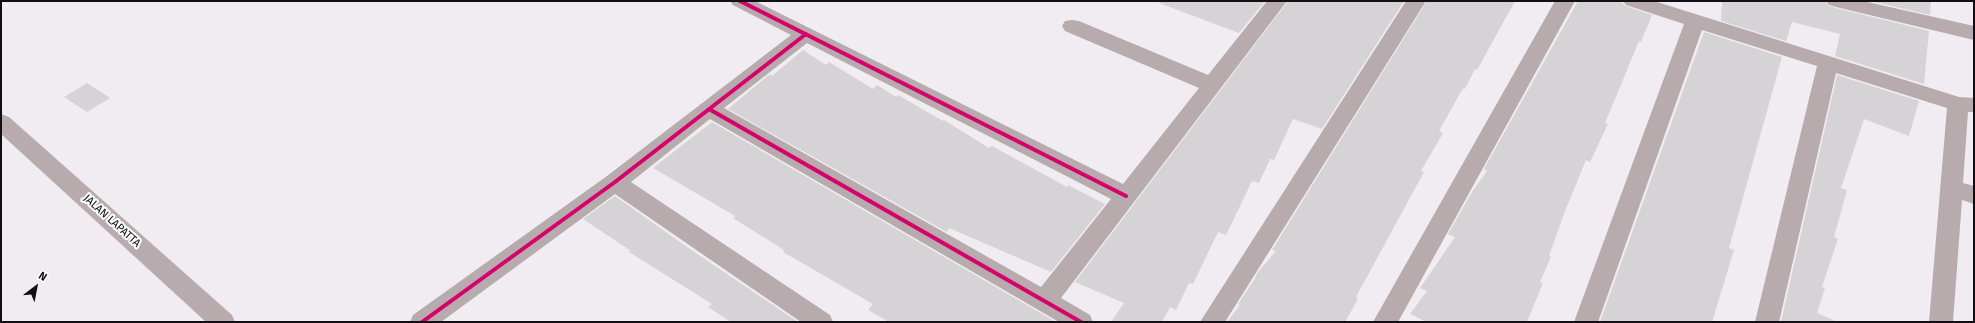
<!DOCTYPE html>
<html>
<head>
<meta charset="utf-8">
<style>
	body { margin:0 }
	#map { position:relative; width:1975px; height:323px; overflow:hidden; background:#f0ecf1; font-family:"Fira Sans",sans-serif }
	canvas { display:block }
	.frame { position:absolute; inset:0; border:2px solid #110f11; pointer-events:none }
	.north { position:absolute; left:16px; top:267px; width:40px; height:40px; -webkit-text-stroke:3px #fff; paint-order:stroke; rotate:32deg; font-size:11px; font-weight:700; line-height:16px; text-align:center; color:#110f11 }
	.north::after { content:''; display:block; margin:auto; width:14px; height:18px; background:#110f11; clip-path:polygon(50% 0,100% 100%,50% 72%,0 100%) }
</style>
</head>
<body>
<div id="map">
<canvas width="1975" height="323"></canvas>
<div class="frame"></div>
<div class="north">N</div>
</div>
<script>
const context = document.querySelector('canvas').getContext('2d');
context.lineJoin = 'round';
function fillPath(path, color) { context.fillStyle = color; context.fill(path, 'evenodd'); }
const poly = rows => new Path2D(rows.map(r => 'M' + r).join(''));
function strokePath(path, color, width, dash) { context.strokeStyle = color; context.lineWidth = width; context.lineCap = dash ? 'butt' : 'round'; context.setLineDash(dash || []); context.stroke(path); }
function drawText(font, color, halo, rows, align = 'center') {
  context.font = font + ' "Fira Sans",sans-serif'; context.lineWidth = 4; context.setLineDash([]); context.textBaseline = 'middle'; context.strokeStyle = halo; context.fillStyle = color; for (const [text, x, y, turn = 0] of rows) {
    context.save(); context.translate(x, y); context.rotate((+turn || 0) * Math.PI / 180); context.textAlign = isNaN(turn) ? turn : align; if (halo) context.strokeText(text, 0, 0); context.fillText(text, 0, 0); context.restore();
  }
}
const building = poly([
	[1160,1,1265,1,1239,33,1159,3],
	[1288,1,1404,1,1322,129,1293,119,1274,160,1270,159,1259,183,1252,181,1226,235,1218,232,1193,284,1189,283,1176,310,1170,307,1162,322,1111,322,1124,303,1075,282],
	[1427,1,1515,1,1477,70,1475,69,1465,89,1463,88,1439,131,1443,133,1421,171,1424,172,1356,297,1358,299,1345,322,1227,322,1240,305,1238,304,1256,277,1255,277,1258,272,1276,251,1272,250],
	[1578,1,1620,1,1626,6,1652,15,1641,42,1639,41,1605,123,1608,124,1590,162,1586,160,1565,211,1549,256,1551,257,1540,282,1543,283,1527,322,1427,322,1410,314,1427,291,1420,288,1455,237,1448,234,1472,192,1487,171,1484,169],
	[1722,1,1825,1,1829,6,1836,8,1929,31,1924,84,1835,56,1840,34,1792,22,1786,41,1721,21],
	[1870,1,1931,1,1930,15],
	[1704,32,1782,57,1729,248,1734,250,1712,322,1600,322],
	[803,50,826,65,829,62,873,89,877,85,896,97,898,95,943,121,944,120,989,148,992,146,1067,187,1068,185,1105,204,1051,272,949,228,947,232,728,109,770,74,772,76],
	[1837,75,1919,101,1909,136,1864,119,1841,188,1847,190,1834,237,1838,239,1822,287,1825,288,1817,313,1838,322,1781,322],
	[87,83,110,98,87,112,64,97],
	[712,122,1056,322,889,322,868,310,873,304,783,252,784,250,733,218,735,216,653,168],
	[615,196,687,247,798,322,731,322,708,307,712,304,629,252,631,251,583,219]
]);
const minor = poly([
	[730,1,755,1,1123,184,1199,88,1065,31,1062,26,1065,21,1072,20,1079,21,1208,75,1267,1,1287,1,1061,298,1090,315,1093,322,1059,322,710,119,631,182,830,315,833,322,801,322,615,194,441,322,410,322,413,315,607,176,791,35,733,5,730,1],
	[807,43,1111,199,1041,287,724,108,807,43],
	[1406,1,1426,1,1225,322,1200,322,1406,1],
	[1555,1,1575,1,1398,322,1373,322,1555,1],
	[1623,1,1654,1,1959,97,1974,98,1974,112,1968,112,1963,183,1974,186,1974,204,1962,200,1953,322,1929,322,1947,108,1836,73,1779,322,1755,322,1817,66,1702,30,1598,322,1574,322,1684,24,1626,5,1623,1],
	[1826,1,1863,1,1974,26,1974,40,1836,7,1829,5,1826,1],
	[1,114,9,117,232,315,235,322,206,322,1,134,1,114]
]);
const cycleway = poly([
	[740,1,1126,196],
	[709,109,1081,322],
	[422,322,615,182,806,34]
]);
const streetNames = [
	["JALAN LAPATTA",112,221,42]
];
fillPath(building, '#d6d3d6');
fillPath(minor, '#b8abad');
strokePath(cycleway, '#d6006c', 4);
drawText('11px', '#110f11', '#fff', streetNames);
</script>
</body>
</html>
